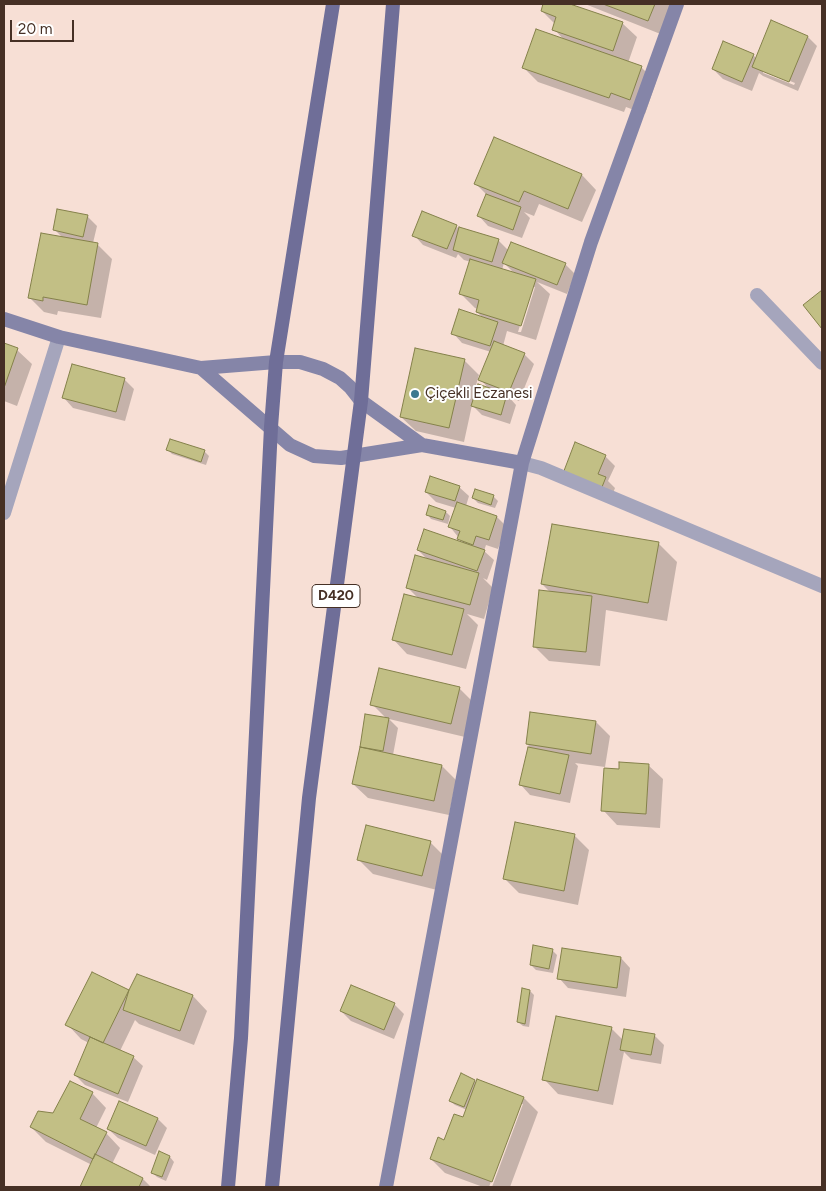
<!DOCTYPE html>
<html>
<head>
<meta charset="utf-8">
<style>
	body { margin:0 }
	#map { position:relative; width:826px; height:1191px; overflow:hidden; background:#f7dfd5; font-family:Figtree,sans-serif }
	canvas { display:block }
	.frame { position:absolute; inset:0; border:5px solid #463025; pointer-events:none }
	.scale { position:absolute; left:10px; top:20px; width:64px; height:22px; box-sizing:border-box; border:2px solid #463025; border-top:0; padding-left:6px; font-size:15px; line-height:18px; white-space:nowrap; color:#463025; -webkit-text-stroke:4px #fff; paint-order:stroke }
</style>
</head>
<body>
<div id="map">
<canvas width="826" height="1191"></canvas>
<div class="frame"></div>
<div class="scale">20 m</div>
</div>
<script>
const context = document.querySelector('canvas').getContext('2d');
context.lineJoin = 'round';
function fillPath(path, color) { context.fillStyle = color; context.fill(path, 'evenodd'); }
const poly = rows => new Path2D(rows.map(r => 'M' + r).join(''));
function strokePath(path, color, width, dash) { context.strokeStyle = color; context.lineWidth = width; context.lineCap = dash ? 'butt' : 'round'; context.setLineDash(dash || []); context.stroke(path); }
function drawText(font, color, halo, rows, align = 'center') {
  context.font = font + ' Figtree,sans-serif'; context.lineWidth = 4; context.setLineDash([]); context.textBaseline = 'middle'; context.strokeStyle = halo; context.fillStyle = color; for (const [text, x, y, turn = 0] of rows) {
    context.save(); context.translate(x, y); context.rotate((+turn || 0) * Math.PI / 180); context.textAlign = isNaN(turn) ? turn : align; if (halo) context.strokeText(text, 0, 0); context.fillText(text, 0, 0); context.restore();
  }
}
const shadow = poly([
	[545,4,566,4,622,23,637,37,628,63,641,67,656,82,645,114,626,107,624,112,538,82,524,68,565,41,554,29,555,24,542,11],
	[585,4,675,4,663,35],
	[808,37,817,46,798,91,763,76,759,73,752,91,723,79,713,69,753,55,757,59],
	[763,70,795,83,794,85,763,73],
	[494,139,582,175,596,190,582,222,539,204,534,216,524,212,530,218,522,238,488,226,479,216,487,195,476,184],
	[87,216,97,226,93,243,97,244,112,259,101,318,58,311,57,315,44,312,30,298,63,238,54,229],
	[456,226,459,229,499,241,509,251,565,264,575,274,567,294,537,282,550,294,536,340,507,331,503,346,524,354,534,364,519,401,508,396,516,405,510,424,482,415,472,405,464,442,416,431,401,417,464,360,479,375,476,385,490,390,480,379,491,352,462,343,453,333,484,319,477,312,478,309,475,308,461,294,471,262,464,260,458,254,456,258,423,245,414,235],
	[504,263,515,274,502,270],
	[532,287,535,287,521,332,518,332],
	[4,345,17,350,32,364,17,406,4,401],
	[124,379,134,389,125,421,73,408,64,398],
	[168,450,204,451,209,456,206,465,172,454],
	[605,456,615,466,608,481,615,488,610,501,573,485],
	[459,487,469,496,466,506,497,517,506,526,498,549,486,545,484,551,494,560,487,580,483,578,493,588,484,619,467,614,478,625,466,669,407,654,393,639,419,599,407,587,428,560,418,550,464,544,450,527,456,508,436,502,426,492],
	[493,496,498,501,495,508,478,503,473,498],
	[446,512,450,516,448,524,431,519,427,514],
	[658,543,677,562,667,621,606,610,600,666,549,661,534,646,551,593,542,584],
	[459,688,474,703,465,737,389,719,398,728,393,755,442,766,456,780,449,815,368,798,353,784,365,750,361,746,386,718,372,704],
	[596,722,610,736,605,767,575,763,578,766,570,803,530,795,521,785,529,746,527,744],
	[648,765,663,779,660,828,617,825,603,810,620,770],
	[574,835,589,850,578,905,519,893,505,879],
	[430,842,445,857,437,890,373,874,359,860],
	[552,950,557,955,553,973,536,970,531,965],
	[621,958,630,968,626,997,568,988,559,978],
	[92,973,129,992,137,975,193,996,207,1011,194,1045,139,1024,135,1020,120,1051,133,1057,143,1066,128,1102,85,1085,75,1075,89,1043,81,1039,67,1024],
	[530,991,534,995,529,1027,523,1026,518,1022],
	[394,1004,404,1014,394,1039,351,1021,341,1011],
	[611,1028,623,1040,654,1035,664,1045,661,1064,631,1059,624,1052,613,1105,558,1094,544,1079],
	[475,1081,477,1083,478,1081,524,1098,538,1112,510,1187,492,1187,523,1104,520,1104,489,1187,483,1187,445,1173,431,1159,464,1119,467,1110,455,1105,450,1101],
	[92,1093,106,1108,96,1128,106,1133,120,1148,112,1164,143,1179,151,1187,82,1187,92,1165,46,1142,31,1127],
	[158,1119,167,1128,155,1155,118,1138,108,1129],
	[160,1153,170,1157,174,1162,166,1181,157,1177,152,1172]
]);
const building = poly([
	[543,4,570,4,623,22,613,51,552,30,556,17,541,11,543,4],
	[603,4,655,4,648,21,603,4],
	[771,20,808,36,789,82,752,67,771,20],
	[536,29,642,66,630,100,611,93,609,98,522,68,536,29],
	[723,41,754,54,742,82,712,69,723,41],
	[494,137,582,174,568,209,524,191,519,202,474,184,494,137],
	[486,194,521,207,513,230,477,216,486,194],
	[57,209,88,215,83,237,53,230,57,209],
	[422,211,457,225,447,249,412,236,422,211],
	[459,227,499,239,492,262,453,250,459,227],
	[41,233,98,243,87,305,43,297,43,301,28,298,41,233],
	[511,242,566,263,557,285,502,263,511,242],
	[470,259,536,279,521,326,476,312,479,300,459,294,470,259],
	[822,290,822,329,803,305,822,290],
	[459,309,498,322,490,346,451,334,459,309],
	[494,341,525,353,509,392,478,380,494,341],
	[4,343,18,348,4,388,4,343],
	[415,348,465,359,449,428,400,417,415,348],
	[72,364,125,378,116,412,62,398,72,364],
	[478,384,507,394,501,415,471,406,478,384],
	[170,439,205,450,201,462,166,450,170,439],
	[575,442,606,455,598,474,606,477,600,492,562,476,575,442],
	[430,476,460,486,455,501,425,492,430,476],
	[475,489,494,495,491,505,472,498,475,489],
	[457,502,497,516,489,540,476,536,473,545,457,539,460,531,448,527,457,502],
	[429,505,446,511,443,520,426,515,429,505],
	[552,524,659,542,648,603,541,584,552,524],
	[424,529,485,550,477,571,417,550,424,529],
	[415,555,479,573,470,605,406,588,415,555],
	[539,590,592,596,586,652,533,647,539,590],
	[404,594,464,609,452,655,392,640,404,594],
	[379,668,460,687,451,724,370,705,379,668],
	[530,712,596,721,591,754,526,744,530,712],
	[365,714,389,718,383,751,360,747,365,714],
	[360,747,442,765,434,801,352,784,360,747],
	[528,747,569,755,560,794,519,785,528,747],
	[619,762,649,764,646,814,601,811,604,768,619,769,619,762],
	[515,822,575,834,564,891,503,879,515,822],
	[366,825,431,841,422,876,357,860,366,825],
	[533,945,553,949,549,969,530,965,533,945],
	[562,948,621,957,617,988,557,979,562,948],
	[92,972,129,990,103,1043,65,1025,92,972],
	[137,974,193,995,180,1031,123,1010,129,990,137,974],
	[351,985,395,1003,384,1030,340,1011,351,985],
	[522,988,530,990,525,1024,517,1022,522,988],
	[556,1016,612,1027,598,1091,542,1080,556,1016],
	[624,1029,655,1034,651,1055,620,1050,624,1029],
	[90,1037,134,1056,118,1094,74,1075,90,1037],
	[461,1073,475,1080,464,1107,449,1101,461,1073],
	[477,1079,524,1097,492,1182,430,1159,438,1137,444,1140,454,1114,463,1117,477,1079],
	[70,1081,93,1092,80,1119,107,1132,93,1159,30,1127,38,1111,53,1113,70,1081],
	[119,1101,158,1118,146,1146,107,1129,119,1101],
	[159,1151,170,1156,162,1177,151,1173,159,1151],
	[95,1154,143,1178,139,1187,80,1187,95,1154]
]);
const minor = poly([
	[757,295,822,363],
	[522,463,541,468,822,586],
	[4,513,59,337]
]);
const secondary = poly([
	[4,319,59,337,201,368,276,362,300,362,323,369,340,378,350,387,361,401,422,445],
	[201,368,290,445,314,456,341,458,422,445,522,463],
	[386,1187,522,463,591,242,677,4]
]);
const primary = poly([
	[228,1187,241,1038,271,427,276,362,333,4],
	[272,1187,309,798,361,401,393,4]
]);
const markers = [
	[415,394,5,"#3c7890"]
];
const shields = [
	[336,596,48]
];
const shieldNames = [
	["D420",336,596]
];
const poiNames = [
	["Çiçekli Eczanesi",425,394]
];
fillPath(shadow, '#0003');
fillPath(building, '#c2bf85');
strokePath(building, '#84814a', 1);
strokePath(minor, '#a5a5bc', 14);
strokePath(secondary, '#8585a8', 14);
strokePath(primary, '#6f6e98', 14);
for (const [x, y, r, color] of markers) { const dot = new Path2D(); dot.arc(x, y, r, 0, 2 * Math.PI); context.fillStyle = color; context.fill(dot); strokePath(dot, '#fff', 2); }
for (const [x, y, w] of shields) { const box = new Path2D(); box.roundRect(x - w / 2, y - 11.5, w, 23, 4); context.fillStyle = '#fff'; context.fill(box); strokePath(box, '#463025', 1); }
drawText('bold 14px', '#463025', null, shieldNames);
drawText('15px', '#463025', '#fff', poiNames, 'left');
</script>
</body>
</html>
